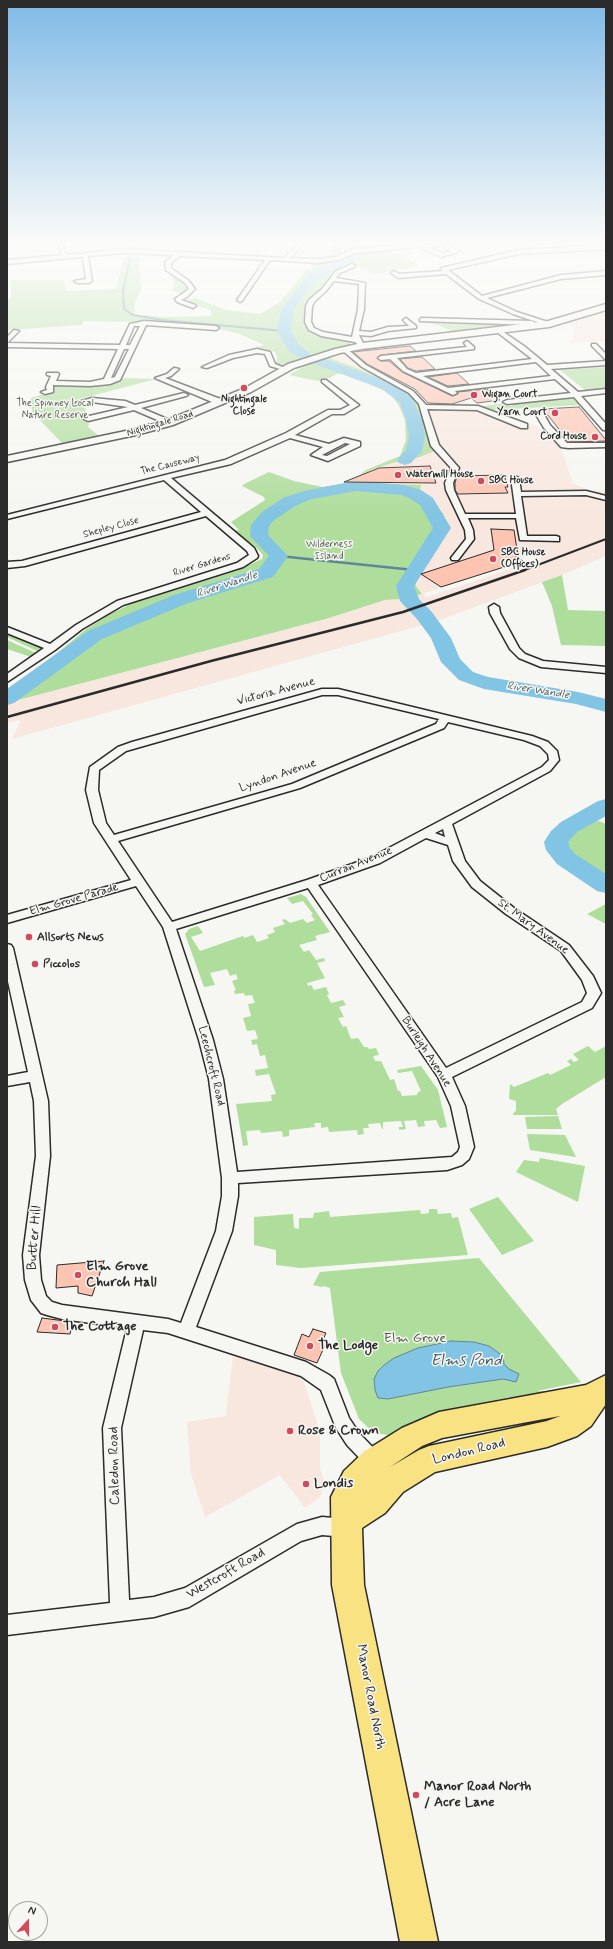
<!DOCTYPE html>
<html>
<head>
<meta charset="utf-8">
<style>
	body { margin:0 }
	#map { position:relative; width:613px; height:1949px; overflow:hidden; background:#f6f6f2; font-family:Mynerve,sans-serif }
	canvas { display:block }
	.frame { position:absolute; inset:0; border:8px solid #2b2b2b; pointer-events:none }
	.north { position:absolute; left:8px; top:1901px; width:40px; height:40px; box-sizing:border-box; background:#f6f6f2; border:1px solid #a5a5a2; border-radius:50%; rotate:21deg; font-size:11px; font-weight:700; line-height:16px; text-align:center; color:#2b2b2b }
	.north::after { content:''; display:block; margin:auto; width:14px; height:18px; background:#d1495b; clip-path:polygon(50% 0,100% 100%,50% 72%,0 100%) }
</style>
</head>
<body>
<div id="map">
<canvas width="613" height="1949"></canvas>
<div class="frame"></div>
<div class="north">N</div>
</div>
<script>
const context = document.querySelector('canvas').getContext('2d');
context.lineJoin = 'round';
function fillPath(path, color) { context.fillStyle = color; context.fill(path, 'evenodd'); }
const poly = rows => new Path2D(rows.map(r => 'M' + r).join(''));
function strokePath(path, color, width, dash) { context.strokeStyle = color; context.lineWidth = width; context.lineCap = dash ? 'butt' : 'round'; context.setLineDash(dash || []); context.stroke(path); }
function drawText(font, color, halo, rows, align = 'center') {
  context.font = font + ' Mynerve,sans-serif'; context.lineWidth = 3; context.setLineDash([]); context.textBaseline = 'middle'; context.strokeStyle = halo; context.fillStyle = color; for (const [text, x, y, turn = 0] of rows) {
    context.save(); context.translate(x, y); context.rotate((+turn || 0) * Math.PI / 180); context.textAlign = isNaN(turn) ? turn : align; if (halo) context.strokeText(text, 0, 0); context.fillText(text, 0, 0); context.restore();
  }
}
const built = poly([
	[606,310,606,341,567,343,573,339,574,335,571,326,567,323],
	[363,349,381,362,437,389,477,406,534,425,557,436,573,483,587,490,606,491,606,556,567,573,437,621,12,739,21,720,7,723,7,703,329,618,385,600,399,599,422,593,416,586,414,573,448,531,443,513,420,490,421,485,361,483,358,476,372,469,396,462,420,457,394,382,327,357],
	[539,552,545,557,427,597,422,594],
	[233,1355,296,1374,304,1382,320,1432,320,1470,325,1483,320,1497,305,1508,280,1475,205,1517,191,1474,187,1422,226,1416]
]);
const green = poly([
	[335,244,371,244,376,249,387,248,420,266,374,274,352,264,341,269,307,304,306,326,318,336,348,341,351,345,317,353,283,367,276,363,277,357,275,352,256,347,264,345,240,334,216,328,130,322,84,321,82,325,7,330,7,300,11,298,11,280,64,280,66,291,116,289,124,258,128,258,132,253,136,253,135,257,139,257,141,289,135,302,134,314,162,317,211,316,211,310,182,301,195,298,226,310,260,314,281,301,306,270,310,270,315,264,327,255],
	[173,275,185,283,191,288,186,295,176,292,172,290,174,282,171,279],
	[416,320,518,323,519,326,454,333,441,326],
	[327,357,394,382,411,392,422,403,437,450,420,457,396,462,373,469,358,476,361,483,421,485,420,490,443,513,448,530,414,573,416,586,422,594,399,599,385,600,329,618,7,703,7,689,47,662,86,629,108,615,131,604,236,571,262,559,263,555,255,546,233,531,239,530,231,522,265,500,264,497,242,486,244,484,269,472,294,481,323,487,351,482,366,470,400,456,406,440,405,420,399,406,393,397,387,392,348,374,337,374,324,381,317,381,289,375,308,364],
	[606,367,606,390,587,392,560,370],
	[121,378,156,379,72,401,85,408,87,415,79,417,89,424,88,427,99,436,129,429,133,431,62,443,32,412,31,398,53,391,51,388,53,384,110,382,120,380],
	[574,396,581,405,491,410,483,406,506,403,506,406,511,406,514,404],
	[562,575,568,610,606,611,606,646,561,645,552,606,542,582],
	[7,630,47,647,39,652,7,637],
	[7,640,36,653,31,657,7,649],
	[594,819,606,824,606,875,570,852,564,846,563,840,566,836],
	[301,894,306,897,330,932,315,936,317,940,299,945,304,952,309,950,316,960,324,958,325,961,317,963,325,978,307,983,308,986,311,985,314,990,326,987,329,994,327,995,331,1003,343,1000,346,1005,339,1007,344,1017,338,1018,343,1027,346,1026,351,1039,358,1038,364,1047,367,1047,369,1049,376,1048,379,1055,373,1056,375,1061,381,1061,390,1080,394,1079,398,1091,400,1091,402,1096,417,1095,418,1092,421,1091,412,1071,398,1073,397,1070,421,1066,438,1090,447,1127,440,1128,436,1120,424,1121,425,1126,418,1127,416,1120,404,1121,406,1129,399,1130,399,1127,403,1127,401,1121,383,1122,383,1129,382,1129,380,1123,368,1124,369,1128,363,1128,364,1134,358,1135,357,1130,329,1132,328,1127,321,1128,321,1123,314,1123,315,1127,289,1130,289,1136,283,1137,282,1131,261,1133,260,1130,246,1131,248,1145,243,1146,236,1104,272,1101,271,1095,276,1094,269,1074,256,1076,255,1070,268,1068,265,1055,260,1056,257,1044,252,1045,252,1043,251,1040,258,1039,255,1030,247,1031,243,1018,251,1016,248,1004,255,1003,252,995,245,996,244,993,235,994,234,991,236,990,232,981,238,979,236,974,230,976,227,969,210,973,215,985,204,987,185,934,189,929,198,926,203,933,191,937,200,951,243,936,244,938,253,935,257,942,269,938,267,935,275,932,273,928,285,924,282,920,285,919,290,923,303,919,307,923,315,920,311,915,313,914,303,901,292,904,287,898],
	[606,904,606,924,587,914],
	[588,1046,595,1052,606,1046,606,1077,562,1104,556,1109,558,1115,513,1115,514,1112,516,1111,516,1101,509,1099,510,1084,514,1087,548,1073,550,1075,571,1065,567,1061,571,1059,574,1062,579,1060,573,1054],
	[558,1116,562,1129,527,1129,525,1117],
	[527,1134,565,1135,576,1157,530,1150],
	[540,1158,585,1166,578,1202,516,1172,524,1160,539,1162],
	[498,1197,534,1241,502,1255,469,1209],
	[429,1209,437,1209,438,1214,451,1213,452,1218,458,1217,468,1255,301,1268,276,1265,276,1250,254,1245,254,1217,293,1214,294,1228,299,1229,299,1218,313,1218,314,1213,329,1211,330,1217,420,1210,421,1214,429,1213],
	[479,1258,581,1382,537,1391,550,1391,552,1393,511,1402,510,1397,445,1410,445,1414,422,1419,395,1436,374,1433,359,1419,341,1373,330,1288,324,1286,322,1287,313,1285,320,1272]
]);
const water = poly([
	[451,1341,474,1342,489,1346,503,1356,504,1364,509,1369,519,1374,516,1382,503,1379,448,1387,388,1399,378,1398,375,1390,374,1379,378,1371,384,1365,394,1358,418,1348,451,1341]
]);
const streamFar1 = poly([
	[139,244,130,257,123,292,124,309,133,315,162,320,284,331]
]);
const stream = poly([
	[279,556,414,570]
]);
const river = poly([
	[354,244,364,244,368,251,314,283,293,310,291,331,298,344,312,355,310,358,305,359,300,358,288,350,277,331,281,310,306,277,326,264,356,250,354,244],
	[317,356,392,383,412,398,422,420,425,436,422,451,411,463,405,465,399,463,397,460,406,450,409,436,406,420,400,403,382,389,312,363,310,360,312,357,317,356],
	[356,481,404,485,421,490,433,498,451,528,414,586,419,599,431,611,451,638,460,659,473,672,488,677,578,692,606,699,606,712,576,704,484,689,459,680,441,662,431,638,417,619,400,601,396,586,433,528,420,505,409,498,402,495,356,491,312,499,297,505,274,520,269,526,268,535,288,556,273,577,188,603,102,639,14,703,7,705,7,689,88,631,174,595,259,569,269,556,250,536,251,525,262,512,285,497,308,490,356,481],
	[606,799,606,816,577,832,568,842,570,848,575,854,606,874,606,893,597,891,557,864,546,850,544,842,551,831,561,822,598,801,606,799]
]);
const building = poly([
	[410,346,416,351,381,355,377,358,381,361,389,361,402,372,452,396,458,394,458,392,487,389,500,400,477,403,471,398,452,404,428,403,415,389,367,364,353,352,410,346],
	[422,357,435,369,416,371,408,368,400,359,422,357],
	[457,373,469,384,448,386,428,377,457,373],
	[579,407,606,440,606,441,569,442,543,409,579,407],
	[430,466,436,483,344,482,379,468,430,466],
	[504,475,508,487,505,487,508,493,458,494,455,490,455,483,457,476,504,475],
	[491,529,514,530,518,556,515,557,523,561,441,587,421,574,494,550,491,529],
	[104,1261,92,1296,78,1293,78,1286,56,1288,57,1265,104,1261],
	[42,1318,73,1322,70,1334,37,1332,42,1318],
	[313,1329,326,1333,322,1342,326,1343,317,1363,294,1355,302,1334,309,1337,313,1329]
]);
const minor = poly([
	[58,244,63,244,67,255,124,249,284,258,298,244,303,244,290,258,317,259,336,257,354,249,423,244,440,244,438,246,427,247,442,253,452,251,443,247,445,244,460,251,441,257,419,247,355,253,339,260,317,263,270,260,242,301,240,302,237,300,265,260,180,256,171,263,171,266,172,269,189,281,195,289,187,297,181,300,195,305,196,306,193,308,177,302,175,299,189,289,185,283,166,270,165,262,174,255,124,253,88,256,92,281,89,283,77,283,74,281,86,279,83,257,7,264,7,260,62,255,58,244],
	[606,245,606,249,519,254,448,270,482,296,561,275,606,271,606,275,561,279,487,298,517,312,551,323,552,324,549,326,513,314,479,299,446,274,398,278,391,273,394,271,399,274,442,271,441,268,519,250,606,245],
	[352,264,355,266,354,267,340,273,336,278,365,283,364,309,359,331,371,332,388,327,409,326,403,320,406,318,416,326,416,328,388,331,371,336,359,335,364,345,361,347,355,342,321,336,309,330,305,322,306,306,309,300,322,289,336,271,352,264],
	[334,281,359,284,358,309,352,337,323,332,314,328,311,322,312,306,315,301,326,291,334,281],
	[422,318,532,321,535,323,532,325,420,321,420,319,422,318],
	[144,321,216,326,219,328,216,330,146,325,120,380,110,384,90,386,53,385,53,392,45,394,41,392,47,390,46,387,51,376,47,375,47,373,58,373,59,374,56,381,90,382,104,379,118,349,7,347,7,343,120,345,130,324,144,321],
	[134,326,140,326,130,345,126,345,134,326],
	[124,349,129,349,115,377,111,378,124,349],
	[499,329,524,346,547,365,606,361,606,365,551,369,578,392,606,389,606,393,581,396,606,424,606,430,603,430,574,397,507,404,503,402,507,400,571,393,555,379,455,391,457,393,453,395,403,371,390,359,381,360,378,358,381,356,467,347,464,343,467,341,474,347,474,349,397,358,407,369,416,373,532,359,497,332,497,330,499,329],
	[536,362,551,376,448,388,423,376,536,362],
	[14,330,19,331,7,343,7,337,14,330],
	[592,344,596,344,606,354,606,360,592,346,592,344],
	[342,348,346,348,366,365,413,391,426,405,478,406,527,424,527,428,521,428,477,410,427,409,439,445,459,468,453,483,454,490,465,514,516,514,511,478,515,476,519,478,521,492,586,491,606,496,606,500,586,495,521,496,527,536,556,536,559,537,559,541,520,540,516,518,468,518,473,530,474,539,458,560,452,560,451,558,466,539,465,530,446,490,445,483,451,468,431,446,419,404,409,393,362,367,342,350,342,348],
	[257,349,270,352,275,364,287,369,287,371,270,366,265,354,257,353,233,358,207,368,202,367,229,355,257,349],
	[174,368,179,369,171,376,165,378,223,400,223,404,217,404,155,378,167,374,174,368],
	[322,380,326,380,359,405,344,414,332,414,295,435,329,444,344,438,360,442,360,446,328,461,311,455,323,447,290,438,231,464,171,478,254,548,258,556,257,558,243,567,123,605,82,629,55,650,7,682,7,674,44,648,7,633,7,627,50,644,76,625,117,601,237,563,249,555,247,551,206,516,25,566,7,568,7,562,22,561,201,512,164,480,7,519,7,515,225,460,286,433,328,410,340,410,350,405,322,382,322,380],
	[345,443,350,444,327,456,322,455,345,443],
	[184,393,188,395,186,396,141,408,172,421,173,423,169,425,134,410,88,421,84,419,85,417,128,407,92,402,79,405,75,403,92,398,125,401,135,405,184,393],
	[536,411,542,411,550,425,567,443,606,443,606,447,568,448,561,447,544,428,535,413,536,411],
	[494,604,499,607,500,613,519,648,525,654,543,661,606,667,606,673,541,667,519,658,510,649,490,613,489,607,494,604],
	[322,689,338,689,532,736,548,742,557,751,559,760,550,771,452,824,465,861,480,881,514,908,569,945,593,976,601,993,592,1008,452,1077,465,1106,474,1147,469,1159,462,1165,447,1170,238,1183,238,1196,232,1231,196,1327,306,1362,329,1375,334,1379,349,1418,359,1433,383,1458,386,1464,383,1470,377,1473,371,1470,347,1445,336,1428,321,1390,301,1376,168,1333,143,1330,121,1428,129,1600,154,1597,185,1588,297,1524,322,1517,346,1519,353,1522,355,1528,353,1534,346,1537,322,1535,301,1541,189,1607,154,1617,7,1635,7,1615,110,1603,103,1428,127,1328,62,1319,47,1315,41,1313,31,1300,25,1280,23,1255,36,1156,34,1101,30,1082,7,1086,7,1076,28,1072,7,977,7,944,11,945,13,948,48,1101,50,1156,39,1255,41,1280,46,1296,52,1302,62,1305,168,1319,181,1323,216,1231,222,1196,222,1178,209,1079,199,1040,163,927,136,886,7,923,7,915,131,880,94,823,86,790,90,767,118,747,132,742,322,689],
	[322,695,338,695,439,719,436,724,292,784,114,835,106,823,98,790,99,770,126,751,322,695],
	[448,722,524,740,540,746,548,754,549,760,542,767,372,857,307,880,172,922,118,841,300,788,444,728,448,722],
	[443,829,445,837,435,833,443,829],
	[426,838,448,845,453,861,472,887,506,914,561,951,582,980,587,993,582,1002,446,1068,318,885,380,863,426,838],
	[308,888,438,1077,451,1106,460,1147,458,1152,452,1157,237,1172,223,1079,213,1040,176,929,308,888]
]);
const secondary = poly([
	[606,304,606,310,549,327,362,349,340,353,294,368,251,392,173,425,136,435,7,462,7,456,135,429,165,421,245,388,288,364,335,349,362,343,548,321,606,304]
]);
const primary = poly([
	[606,1375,606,1404,591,1426,577,1436,547,1447,435,1472,403,1492,385,1513,362,1528,364,1585,438,1942,400,1942,332,1585,331,1497,344,1471,365,1451,402,1428,439,1412,586,1385,606,1375],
	[560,1416,547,1421,429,1446,419,1450,390,1467,422,1446,442,1438,560,1416]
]);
const railFar1 = poly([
	[522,571,606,539]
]);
const rail = poly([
	[7,717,211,661,403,612,525,570]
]);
const markers = [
	[244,388,4,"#d1495b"],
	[474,395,4,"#d1495b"],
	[555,413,4,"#d1495b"],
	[595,437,4,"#d1495b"],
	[398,475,4,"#d1495b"],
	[481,481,4,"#d1495b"],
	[493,559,4,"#d1495b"],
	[29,937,4,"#d1495b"],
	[35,964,4,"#d1495b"],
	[78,1275,4,"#d1495b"],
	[55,1327,4,"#d1495b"],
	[310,1346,4,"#d1495b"],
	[290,1431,4,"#d1495b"],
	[306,1484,4,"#d1495b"],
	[416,1795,4,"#d1495b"]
];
const farPoinames = [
	["Wigan Court",482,395],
	["Nightingale",244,400,"center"],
	["Close",244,412,"center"],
	["Yarn Court",547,413,"right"],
	["Cord House",587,437,"right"],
	["Watermill House",406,475],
	["SBC House",489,481],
	["SBC House",501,553],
	["(Offices)",501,565]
];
const farParknames = [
	["The Spinney Local",55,404],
	["Nature Reserve",55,416],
	["Wilderness",329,545],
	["Island",329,557]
];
const farStreetnames = [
	["Nightingale Road",160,424,-17],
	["The Causeway",170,465,-14],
	["Shepley Close",111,528,-15],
	["River Gardens",202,565,-17]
];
const farWaternames = [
	["River Wandle",227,585,-18],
	["River Wandle",538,691,9]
];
const streetNames = [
	["Victoria Avenue",276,692,-15],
	["Lyndon Avenue",278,776,-19],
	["Curran Avenue",356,865,-22],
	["Elm Grove Parade",74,900,-16],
	["St. Mary Avenue",533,927,36],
	["Burleigh Avenue",426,1052,57],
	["Leechcroft Road",211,1066,76]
];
const poiNames = [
	["Allsorts News",37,937],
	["Piccolos",43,964]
];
const nearStreetnames = [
	["Butter Hill",35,1238,-86],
	["London Road",469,1452,-14],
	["Caledon Road",115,1466,-91],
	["Westcroft Road",226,1574,-30],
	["Manor Road North",370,1697,79]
];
const nearPoinames = [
	["Elm Grove",86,1267],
	["Church Hall",86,1283],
	["The Cottage",63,1327],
	["The Lodge",318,1346],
	["Rose & Crown",298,1431],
	["Londis",314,1484],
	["Manor Road North",424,1787],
	["/ Acre Lane",424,1803]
];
const nearParknames = [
	["Elm Grove",415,1339]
];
const nearWaternames = [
	["Elms Pond",466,1362]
];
fillPath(built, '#f8e7df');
fillPath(green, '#afdd9c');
fillPath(water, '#82c4e3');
strokePath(water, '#5f8799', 1);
strokePath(streamFar1, '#5f8799', 2);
strokePath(stream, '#5f8799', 2.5);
fillPath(river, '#82c4e3');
fillPath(building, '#fdc4b2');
strokePath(building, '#2b2b2b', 1);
strokePath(minor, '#2b2b2b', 3);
strokePath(secondary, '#2b2b2b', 3);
strokePath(primary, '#2b2b2b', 3);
fillPath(minor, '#f6f6f2');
fillPath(secondary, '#f6f6f2');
fillPath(primary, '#f8e281');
strokePath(railFar1, '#2b2b2b', 2);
strokePath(rail, '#2b2b2b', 2.5);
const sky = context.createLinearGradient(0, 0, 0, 516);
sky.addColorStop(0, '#7fbae6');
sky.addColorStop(0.47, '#fbfbf9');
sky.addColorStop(1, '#fbfbf900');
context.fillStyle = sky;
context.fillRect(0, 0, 613, 516);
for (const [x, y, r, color] of markers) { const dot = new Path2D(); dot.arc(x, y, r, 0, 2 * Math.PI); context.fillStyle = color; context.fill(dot); strokePath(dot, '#f6f6f2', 1.5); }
drawText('bold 10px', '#2b2b2b', '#f6f6f2', farPoinames, 'left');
drawText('10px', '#4c5847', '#f6f6f2', farParknames);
drawText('10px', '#2b2b2b', '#f6f6f2', farStreetnames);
drawText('italic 11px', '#455962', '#f6f6f2', farWaternames);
drawText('12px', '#2b2b2b', '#f6f6f2', streetNames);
drawText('bold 12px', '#2b2b2b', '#f6f6f2', poiNames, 'left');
drawText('14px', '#2b2b2b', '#f6f6f2', nearStreetnames);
drawText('bold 14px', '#2b2b2b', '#f6f6f2', nearPoinames, 'left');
drawText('14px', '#4c5847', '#f6f6f2', nearParknames);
drawText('italic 16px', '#455962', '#f6f6f2', nearWaternames);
</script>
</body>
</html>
